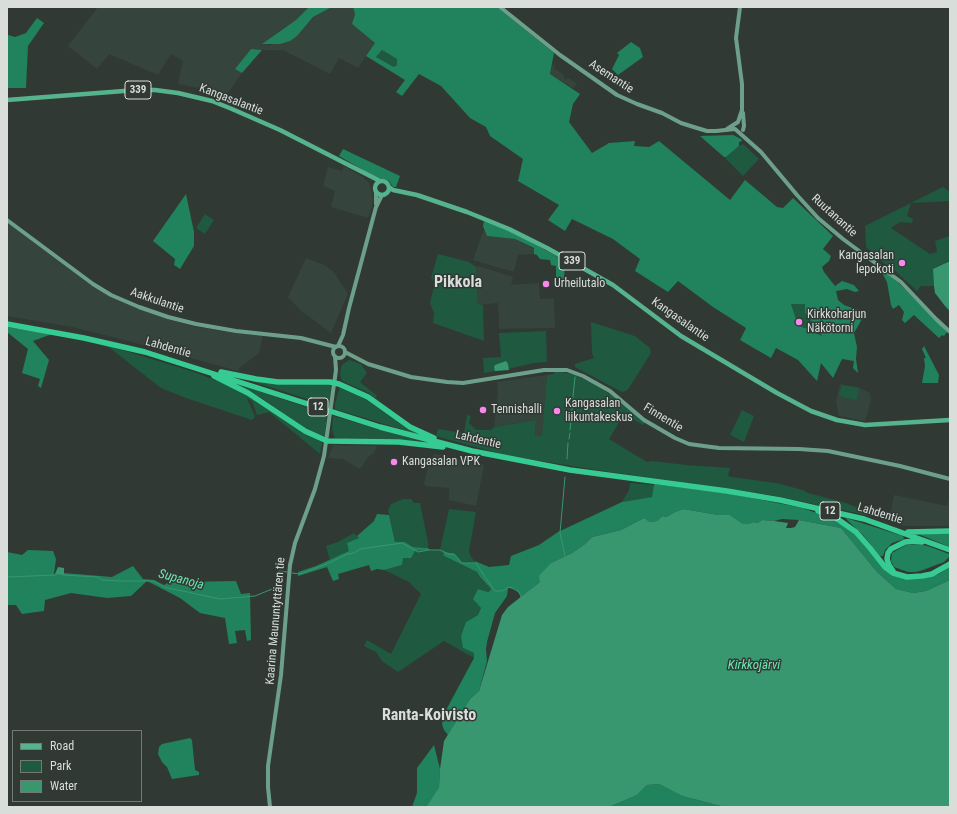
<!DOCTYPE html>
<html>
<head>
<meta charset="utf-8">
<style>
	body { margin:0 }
	#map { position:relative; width:957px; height:814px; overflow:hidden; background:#313935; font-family:"Roboto Condensed",sans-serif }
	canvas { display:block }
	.frame { position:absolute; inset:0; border:8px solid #d9dedb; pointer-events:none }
	.legend { position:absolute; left:12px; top:730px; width:130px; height:72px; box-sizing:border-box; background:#313935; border:1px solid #747b77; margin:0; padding:5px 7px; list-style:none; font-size:12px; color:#d9dedb }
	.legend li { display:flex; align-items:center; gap:8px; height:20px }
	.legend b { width:20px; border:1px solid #747b77 }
</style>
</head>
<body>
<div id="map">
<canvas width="957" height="814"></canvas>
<div class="frame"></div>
<ul class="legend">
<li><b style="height:5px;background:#55b38e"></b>Road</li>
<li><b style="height:11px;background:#1e5940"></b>Park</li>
<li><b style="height:11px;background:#39976f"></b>Water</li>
</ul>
</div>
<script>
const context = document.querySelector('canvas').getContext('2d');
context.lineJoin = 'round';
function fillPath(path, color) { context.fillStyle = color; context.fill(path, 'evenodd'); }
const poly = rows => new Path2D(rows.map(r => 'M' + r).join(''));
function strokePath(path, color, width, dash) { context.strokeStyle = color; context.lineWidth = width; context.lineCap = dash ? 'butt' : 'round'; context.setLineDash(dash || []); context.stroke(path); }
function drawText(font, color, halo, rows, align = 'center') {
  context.font = font + ' "Roboto Condensed",sans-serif'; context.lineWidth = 3; context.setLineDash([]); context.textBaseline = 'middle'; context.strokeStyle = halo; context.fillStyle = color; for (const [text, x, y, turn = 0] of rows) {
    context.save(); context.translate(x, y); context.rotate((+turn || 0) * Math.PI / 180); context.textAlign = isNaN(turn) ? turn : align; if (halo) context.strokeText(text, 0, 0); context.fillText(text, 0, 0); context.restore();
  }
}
const built = poly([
	[98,7,309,7,296,20,263,44,271,45,297,36,313,17,332,7,353,7,355,14,352,24,375,43,358,68,339,58,330,74,283,50,262,50,251,49,236,69,242,73,226,96,205,89,178,84,183,61,171,54,158,75,109,54,97,69,68,46],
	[556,63,554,68,563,74,565,79,569,78,577,84,573,88,550,74,552,66],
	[344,166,363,177,370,184,373,199,372,207,368,218,331,207,335,191,323,186,328,167,342,171],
	[7,220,75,272,132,306,168,319,197,327,234,333,263,336,259,353,239,368,238,371,132,342,72,327,7,316],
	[484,229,487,236,515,239,534,249,534,254,518,255,514,271,510,271,473,260],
	[306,258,324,265,333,271,348,294,331,333,300,310,288,297],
	[479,266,513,277,511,285,539,283,540,299,554,298,555,328,499,329,498,303,478,305,476,267],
	[547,375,543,436,535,435,536,420,494,427,498,392,497,382],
	[840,384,858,387,870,393,871,400,865,421,839,416,836,402],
	[333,445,377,446,374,453,369,456,360,469,343,459,328,458],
	[435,454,484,465,476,506,449,500,449,488,426,486,424,484,430,458],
	[894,495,947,506,950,495,950,526,904,526,889,521]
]);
const green = poly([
	[382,50,397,59,397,65,394,67,376,57],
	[743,144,759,159,743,176,725,158,739,146],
	[943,187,950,192,950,201,911,203,907,216,913,219,912,223,900,222,891,228,930,254,937,252,935,241,950,236,950,260,933,269,934,286,921,286,917,291,894,270,881,261,866,247,865,226],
	[205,214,214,220,205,234,196,228],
	[438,254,469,262,476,267,478,304,483,305,484,341,433,323,434,313,430,303,435,282,431,278],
	[791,304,805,304,808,318,811,320,812,324,822,337,810,333,798,325],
	[591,322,635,336,650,348,651,353,629,388,626,391,622,392,618,390,575,367,575,364,594,358,592,353],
	[546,331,547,362,534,363,504,370,484,373,483,358,501,357,499,333],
	[106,345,194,372,227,385,245,394,317,439,322,443,320,454,269,412,257,415,252,401,247,398,255,417,252,420,186,398,161,388],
	[349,360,361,364,367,373,360,382,377,396,375,398,369,393,342,381,340,374,341,367,343,364],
	[555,371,573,374,599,387,613,396,645,423,643,425,624,414,609,439,647,462,652,461,686,465,730,468,728,476,731,477,776,483,803,490,808,493,846,503,865,511,872,512,871,516,770,495,610,472,504,455,436,436,438,429,464,433,467,415,471,416,469,423,476,430,491,430,494,427,536,420,535,435,542,436,547,375,554,374],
	[248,380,285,385,329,384,331,386,331,388,329,406],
	[234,383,327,414,325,435,324,436,318,434,303,427,263,399],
	[842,385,859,388,857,400,842,397,839,394],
	[340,386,367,399,407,428,423,436,335,409,335,404],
	[742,410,754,416,744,442,730,435],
	[333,416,417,440,419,441,379,439,335,438,332,430],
	[630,483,654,485,652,497,622,502,629,490],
	[403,499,411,499,414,503,420,503,428,542,428,548,413,547,405,542,395,542,388,510,391,504],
	[449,509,476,512,469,551,471,557,476,563,462,563,454,554,449,554,444,552,444,556,477,572,480,578,491,589,490,591,488,592,478,589,481,608,478,615,466,622,463,648,474,653,474,658,444,641,398,672,382,661,376,652,364,646,367,640,391,654,421,594,409,582,384,570,402,565,402,558,415,551,440,550],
	[354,533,359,538,350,551,330,561,326,546,338,542]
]);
const forest = poly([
	[309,7,332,7,313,17,297,36,290,41,280,44,262,44,296,20],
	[353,7,497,7,554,53,550,74,580,94,573,104,569,122,592,153,609,143,635,141,634,146,649,147,659,141,730,200,745,180,777,207,783,208,793,198,833,236,823,249,831,256,829,261,822,267,824,272,835,286,842,281,854,285,859,291,855,292,847,289,836,291,838,300,844,305,861,311,862,319,854,333,857,347,856,359,858,373,853,368,854,361,842,359,833,378,821,363,817,381,798,360,776,348,771,358,740,340,746,328,713,307,678,281,668,292,635,271,640,259,613,239,572,219,565,231,548,220,559,205,518,181,523,159,490,136,486,127,470,118,441,86,419,74,402,96,396,92,405,80,366,56,375,43,352,24,355,14],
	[382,50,397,59,397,65,394,67,376,57],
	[791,304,805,304,805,313,811,320,812,324,822,336,815,333,810,333,807,328,804,328,798,325],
	[37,18,44,23,28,46,26,88,7,88,8,35,15,37,26,33],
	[631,42,640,48,643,57,618,75,612,69,619,55,617,53],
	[251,49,262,50,242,73,235,69],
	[733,135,741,139,742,141,739,142,739,146,726,157,724,157,700,136],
	[343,149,400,176,396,187,393,187,389,181,375,177,339,156],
	[186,194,194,232,194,246,180,269,174,265,175,259,153,241],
	[484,221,509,230,565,261,564,279,556,279,556,266,551,265,550,260,540,259,537,255,534,254,534,248,515,239,487,236,483,226],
	[880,269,891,276,906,290,947,332,944,336,942,335,939,338,914,315,905,323,902,320,904,312,899,305,893,309,891,305,887,282],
	[7,327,52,334,33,341,49,360,41,388,38,386,40,379,22,373,28,349,7,332],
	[924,346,939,375,938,383,922,383,925,366,924,358,926,358,922,349],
	[654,484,726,493,803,508,829,518,844,525,855,534,890,573,900,578,920,579,939,574,950,567,950,580,926,591,913,593,896,589,877,572,841,528,799,520,782,519,774,521,762,520,758,523,753,522,749,524,743,524,730,515,719,515,683,509,675,512,666,517,663,516,657,521,650,522,644,518,621,530,592,537,585,544,572,553,551,563,540,582,521,597,520,594,515,589,508,588,507,596,495,613,487,642,486,649,487,661,479,691,470,699,448,735,444,730,442,724,445,712,474,658,474,653,463,648,461,636,466,622,478,615,481,608,473,599,478,589,488,592,490,591,491,589,480,577,477,572,444,556,443,552,455,554,462,563,476,563,475,561,489,567,509,565,511,556,539,545,558,532,622,502,652,497],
	[377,514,389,515,395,542,405,542,413,547,428,548,430,550,415,551,411,558,403,558,402,565,384,570,377,569,371,571,369,565,338,574,339,579,333,581,327,567,298,576,298,572,316,566,349,551,347,543,359,538,357,536,374,521],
	[846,518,903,536,904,539,892,543,885,550,883,556,880,556,863,535,847,520],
	[950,533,950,547,918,534],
	[917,544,928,546,949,554,949,557,944,562,923,570,916,572,908,572,894,567,891,561,892,553,906,545],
	[28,550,53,551,56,559,54,574,64,573,112,577,133,566,143,579,154,580,164,585,175,579,180,579,186,582,236,581,241,594,250,593,251,640,247,641,245,630,235,631,237,643,229,644,225,618,200,613,180,598,147,581,131,596,107,598,71,593,45,600,44,611,22,614,16,605,7,605,7,552,22,555],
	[190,738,192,740,195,770,199,772,199,775,172,779,167,767,162,762,158,754,159,747,162,744],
	[434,745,440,769,439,787,426,807,412,807,417,793,417,768],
	[659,784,682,796,725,807,609,807,637,795,647,785]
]);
const water = poly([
	[950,261,950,311,945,306,935,293,934,286,933,269],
	[506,361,508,364,509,370,495,371,494,367,495,365],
	[683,509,719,515,730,515,743,524,749,524,753,522,758,523,762,520,774,521,788,523,786,528,791,528,795,527,799,520,841,528,877,572,896,589,913,593,926,591,950,580,950,807,725,807,682,796,659,784,647,785,637,795,609,807,426,807,439,787,440,769,444,741,470,699,479,691,502,615,508,607,540,582,539,576,551,563,572,553,585,544,592,537,621,530,644,518,650,522,657,521,663,516,666,517,675,512],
	[58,567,64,568,64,575,55,574]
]);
const stream = poly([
	[572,406,575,377],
	[570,430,572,408],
	[569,439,570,433],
	[567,459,568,443],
	[565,556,560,533,565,477],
	[292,573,300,574,329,563,347,554,354,553,360,549,402,543,418,552,429,550,440,550,449,554,454,554,462,563,476,563,485,577,495,591,502,591,509,587,512,588,519,592,521,597],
	[63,575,98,577,102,580,121,581,154,581,164,587,220,599,255,596,277,587,277,578,279,571,287,572],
	[7,577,56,575]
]);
const secondary = poly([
	[500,7,560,55,617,95,637,104,662,113,681,123,697,128,707,131,716,131,735,129],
	[743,113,744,126,743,130],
	[727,129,738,122,742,110,742,84,736,38,740,7],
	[735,129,761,152,797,195,818,218,843,239,901,282,936,319,950,332],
	[376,204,376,193],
	[7,220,93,284,111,295,139,307,168,317,196,324,236,331,301,338,336,347],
	[338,346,343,335,349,308,376,207,382,195],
	'333 352a6 6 0 1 1 12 0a6 6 0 1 1-12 0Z',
	[345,352,368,364,388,370,411,377,447,382,463,383,544,370,567,370,583,376,610,391,644,420,675,438,689,444,719,448,799,449,828,451,900,466,950,479],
	[270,807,268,787,268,766,281,675,290,565,295,543,315,489,324,456,336,370,335,356]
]);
const primary = poly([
	[7,100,137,90,155,90,178,93,212,101,232,109,280,130,380,181],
	'375 188a7 7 0 1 1 14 0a7 7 0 1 1-14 0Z',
	[389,187,393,190,417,195,467,212,509,229,547,248,613,285,681,336,777,393,811,411,837,420,865,425,950,420]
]);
const highway = poly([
	[7,324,84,338,145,352,380,427,472,451,570,470,727,491,780,500,864,519,950,550],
	[221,372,256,379,278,382,330,382,339,384,368,397,410,427,434,438],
	[214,376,248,393,305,431,327,441,399,442,443,447],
	[818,511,836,518,856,532,870,548,885,567,893,573,907,577,922,576,932,574,950,564],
	[908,532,950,531],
	[893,571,889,565,887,559,888,553,891,549,905,542,915,541,922,542]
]);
const markers = [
	[902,263,4,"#f888eb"],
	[546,284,4,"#f888eb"],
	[799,322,4,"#f888eb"],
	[483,410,4,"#f888eb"],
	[557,411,4,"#f888eb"],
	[394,462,4,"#f888eb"]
];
const shields = [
	[138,90,26],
	[572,261,26],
	[318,407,20],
	[830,511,20]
];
const shieldNames = [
	["339",138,90],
	["339",572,261],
	["12",318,407],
	["12",830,511]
];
const streetNames = [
	["Asemantie",611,77,33],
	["Kangasalantie",231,100,21],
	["Ruutanantie",834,216,42],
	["Aakkulantie",157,301,19],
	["Kangasalantie",680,320,35],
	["Lahdentie",168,348,16],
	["Finnentie",663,418,31],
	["Lahdentie",478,440,13],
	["Lahdentie",880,514,17],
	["Kaarina Maununtyttären tie",276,621,-85]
];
const poiNames = [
	["Kangasalan",894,256,"right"],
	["lepokoti",894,270,"right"],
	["Urheilutalo",554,284],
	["Kirkkoharjun",807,315],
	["Näkötorni",807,329],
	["Kangasalan",565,404],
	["liikuntakeskus",565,418],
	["Tennishalli",491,410],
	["Kangasalan VPK",402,462]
];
const waterNames = [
	["Supanoja",181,580,15],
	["Kirkkojärvi",754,666]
];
const districtNames = [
	["Pikkola",458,283],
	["Ranta-Koivisto",429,716]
];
fillPath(built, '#35443c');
fillPath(green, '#1e5940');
fillPath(forest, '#20835d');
fillPath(water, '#39976f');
strokePath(stream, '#39976f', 1);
strokePath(secondary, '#6da08c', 4);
strokePath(primary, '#55b38e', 4.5);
strokePath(highway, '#36cb92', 5.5);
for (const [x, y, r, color] of markers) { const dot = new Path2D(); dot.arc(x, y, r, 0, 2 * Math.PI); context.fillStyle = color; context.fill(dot); strokePath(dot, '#313935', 1.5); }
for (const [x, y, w] of shields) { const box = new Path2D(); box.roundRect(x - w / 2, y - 9, w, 18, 3); context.fillStyle = '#313935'; context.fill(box); strokePath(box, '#d9dedb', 1); }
drawText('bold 11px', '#d9dedb', null, shieldNames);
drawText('12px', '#d9dedb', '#313935', streetNames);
drawText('12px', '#d9dedb', '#313935', poiNames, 'left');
drawText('italic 13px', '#6ce9b2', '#313935', waterNames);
drawText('bold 16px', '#d9dedb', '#313935', districtNames);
</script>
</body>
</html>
